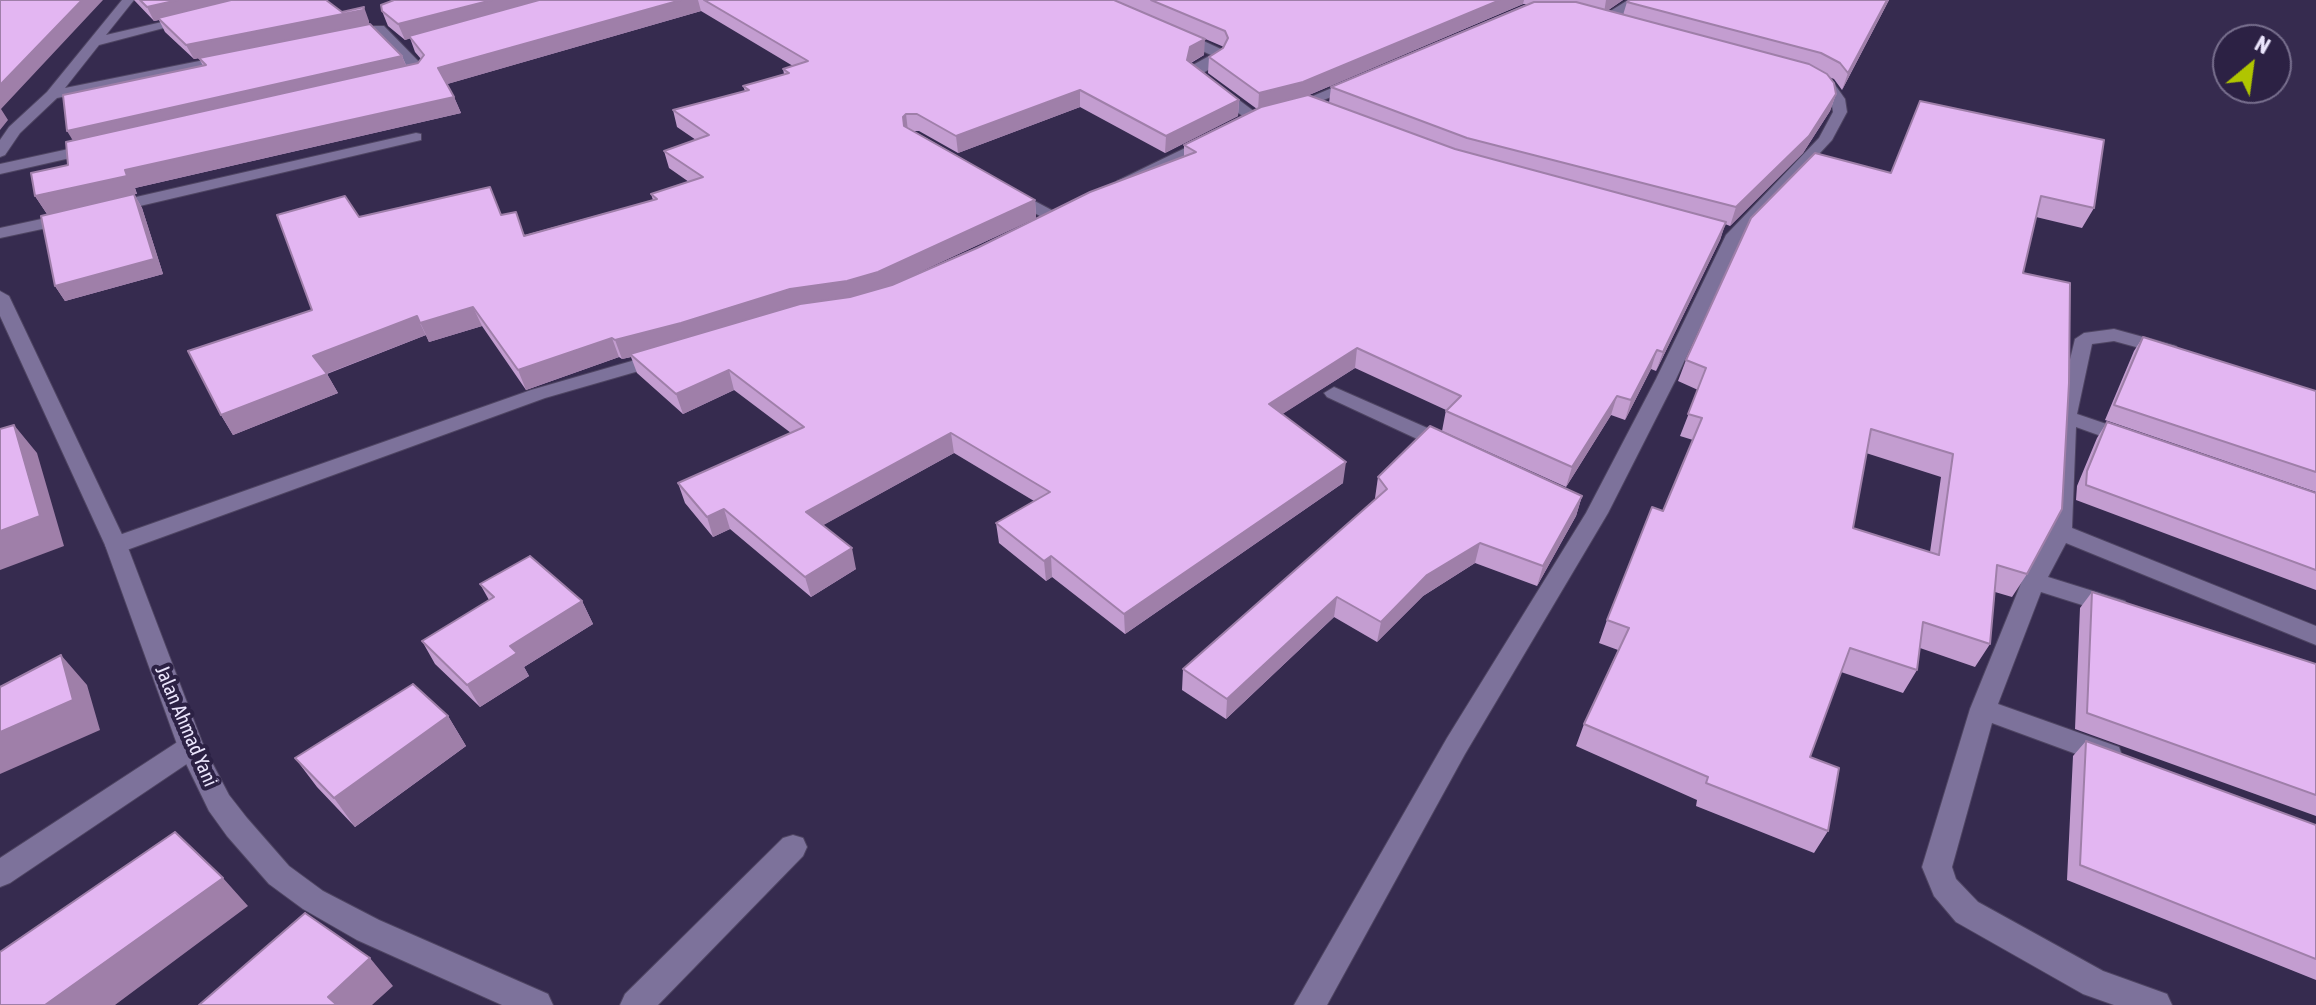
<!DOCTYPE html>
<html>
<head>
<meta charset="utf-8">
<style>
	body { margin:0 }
	#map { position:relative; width:2316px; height:1005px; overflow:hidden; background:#362b4f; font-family:"Asap Condensed",sans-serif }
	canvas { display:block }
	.north { position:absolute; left:2212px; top:24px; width:80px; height:80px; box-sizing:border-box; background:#2c2144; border:2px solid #786f8e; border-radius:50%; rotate:29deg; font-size:22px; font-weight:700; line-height:32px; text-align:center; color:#ebe5fc }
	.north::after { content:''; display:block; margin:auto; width:28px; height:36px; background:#b0c500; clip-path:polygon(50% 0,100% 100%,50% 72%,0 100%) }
</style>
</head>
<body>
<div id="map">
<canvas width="2316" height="1005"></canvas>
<div class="north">N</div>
</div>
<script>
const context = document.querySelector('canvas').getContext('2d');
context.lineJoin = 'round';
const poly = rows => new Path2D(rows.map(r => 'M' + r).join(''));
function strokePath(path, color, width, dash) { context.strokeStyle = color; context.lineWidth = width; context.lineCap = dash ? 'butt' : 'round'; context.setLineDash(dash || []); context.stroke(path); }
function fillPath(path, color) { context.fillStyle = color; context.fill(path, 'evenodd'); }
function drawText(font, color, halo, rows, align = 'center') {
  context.font = font + ' "Asap Condensed",sans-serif'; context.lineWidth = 8; context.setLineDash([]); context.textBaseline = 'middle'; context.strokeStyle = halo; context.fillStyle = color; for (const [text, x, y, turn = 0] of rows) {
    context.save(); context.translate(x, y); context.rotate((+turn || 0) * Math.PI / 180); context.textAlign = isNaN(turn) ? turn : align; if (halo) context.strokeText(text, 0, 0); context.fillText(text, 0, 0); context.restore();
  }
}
const minor = poly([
	[122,0,134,0,106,35,192,15,198,19,99,45,65,88,229,55,236,59,229,63,57,98,20,133,5,155,0,157,0,140,9,127,47,92,122,0],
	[1628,0,1642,0,1610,23,1583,15,1589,11,1604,15,1628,0],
	[374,26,384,26,425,68,425,74,408,82,398,82,398,76,411,70,374,32,374,26],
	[1172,31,1182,31,1223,50,1225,53,1220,63,1203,73,1259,115,1259,121,1249,121,1191,77,1191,66,1211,55,1172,37,1172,31],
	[1815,74,1833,82,1845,99,1847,112,1832,140,1742,237,1676,379,1608,513,1465,754,1327,1005,1294,1005,1447,738,1586,513,1656,379,1726,235,1819,138,1833,112,1831,99,1823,88,1808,78,1815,74],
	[1358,77,1363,78,1363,84,1294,112,1289,113,1282,109,1358,77],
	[416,133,421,134,421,140,110,213,102,208,110,203,416,133],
	[1210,136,1217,140,1215,143,1131,184,1119,184,1117,181,1210,136],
	[96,143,104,148,101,151,0,174,0,164,96,143],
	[1012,189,1059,214,1061,217,1059,220,1047,220,1006,197,1004,194,1012,189],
	[69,213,77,218,75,222,0,238,0,228,69,213],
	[2114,329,2176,346,2179,350,2169,356,2114,341,2092,344,2077,414,2136,434,2139,439,2129,446,2076,427,2072,528,2316,626,2316,645,2066,543,2048,577,2125,601,2129,607,2125,613,2117,616,2041,592,1998,704,2119,747,2122,755,2119,763,2109,766,1992,723,1952,867,1956,879,1978,902,2103,971,2167,994,2172,1005,2114,1005,2083,994,1956,922,1934,896,1922,867,1970,709,2022,581,2050,532,2056,417,2075,339,2084,333,2114,329],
	[663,352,673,358,670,362,545,398,124,551,116,553,108,551,105,545,108,539,531,390,663,352],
	[1334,387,1457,441,1460,446,1457,451,1443,451,1327,397,1324,393,1334,387],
	[191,736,200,739,204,747,200,755,10,883,0,887,0,858,182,739,191,736],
	[793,835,803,838,807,847,803,856,658,1005,620,1005,625,994,783,838,793,835]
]);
const tertiary = poly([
	[0,291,9,296,127,545,204,747,229,795,247,818,289,866,323,891,379,920,548,994,553,1005,502,1005,357,940,303,909,269,884,227,836,209,811,178,747,105,545,0,316,0,291]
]);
const wall = poly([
	[134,0,326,0,342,12,369,21,369,24,402,56,406,65,418,63,421,59,415,52,410,38,405,40,388,26,382,11,394,0,1623,0,1607,11,1623,15,1627,2,1630,0,1889,0,1842,90,1834,79,1829,77,1836,94,1830,111,1803,153,1730,226,1725,224,1720,240,1656,371,1651,369,1625,420,1611,415,1566,487,1442,431,1446,410,1355,368,1282,414,1343,483,1125,634,1052,577,1046,581,999,543,996,523,1034,501,954,453,823,525,856,569,811,597,730,529,713,537,685,503,678,483,791,433,734,390,683,414,637,373,631,357,622,359,619,357,526,390,482,326,429,342,426,335,327,374,338,393,233,435,221,415,312,310,359,217,501,215,525,235,653,200,651,194,689,182,669,168,664,151,696,140,677,127,673,110,745,91,743,86,784,74,783,69,793,66,701,11,447,84,454,97,461,113,135,188,137,194,134,194,142,208,163,274,65,301,55,286,47,214,35,196,68,165,73,141,203,66,199,58,286,41,194,59,165,32,159,20,154,21],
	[1117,1,1224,47,1209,57,1208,73,1257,109,1184,145,1184,156,898,282,1036,218,1035,200,914,131,919,131,958,153,1080,107,1165,153,1238,116,1239,100,1191,63,1204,55],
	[1523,4,1527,4,1331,87,1329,103,1309,95],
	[1920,101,2094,208,2082,228,2036,217,2023,273,2027,574,2012,597,1995,592,1990,644,1975,667,1920,648,1917,670,1903,693,1841,672,1810,757,1828,831,1814,853,1696,806,1697,800,1576,746,1584,724,1618,650,1599,643,1607,620,1663,511,1693,440,1680,436,1698,390,1678,381,1686,360,1891,173],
	[1866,453,1941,477,1930,552,1853,528],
	[2143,337,2316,391,2316,492,2105,420,2134,351],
	[2107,422,2316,493,2316,590,2076,500,2077,486,2097,438],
	[1378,477,1582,496,1576,516,1537,586,1475,563,1423,596,1377,642,1334,617,1226,719,1182,690,1183,669,1376,499,1375,498],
	[480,584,582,601,593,624,524,667,529,676,480,707,435,664,422,641,489,600],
	[2092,592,2316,664,2316,816,2075,729,2080,608],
	[448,716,466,746,355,827,317,787,295,758],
	[2086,741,2316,825,2316,980,2067,880,2073,756]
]);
const shadedWall = poly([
	[82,0,103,0,1,109,8,120,0,130,0,85],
	[178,0,246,0,154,21,147,7],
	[492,0,555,0,405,40,398,24],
	[681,0,698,0,701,11,444,85,438,68],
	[1500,0,1524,0,1523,4,1302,98,1258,110,1259,93],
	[1606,0,1623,0,1604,13],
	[1887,0,1889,0,1842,90,1848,73],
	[364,7,369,21,369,24,194,59,186,45,363,10],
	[1205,39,1204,55,1190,63,1187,60,1190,47],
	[402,56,407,68,75,144,67,131],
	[1080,90,1080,107,958,153,956,136],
	[1836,94,1830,111,1803,153,1730,226,1736,207],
	[454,97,461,113,135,188,137,194,134,194,142,208,163,274,65,301,55,286,47,214,35,196,125,170],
	[1239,100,1238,116,1165,153,1166,136],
	[906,114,908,131,905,134,903,117],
	[1035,200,1036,218,881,290,630,354,631,357,622,359,615,340],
	[1726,222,1720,240,1656,371,1663,352],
	[473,307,482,326,429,342,420,323],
	[417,316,426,335,323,375,313,356],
	[612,338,619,357,526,390,518,370],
	[1357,348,1355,368,1267,424,1269,404],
	[1657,350,1651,369,1625,420,1631,400],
	[729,370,734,390,683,414,676,394],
	[327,374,338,393,233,435,221,415],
	[1617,396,1611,415,1566,487,1572,467],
	[14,425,37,453,64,546,0,570,0,531],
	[951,433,954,453,811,532,806,512],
	[1346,462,1343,483,1125,634,1124,614],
	[1582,496,1576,516,1537,586,1543,566],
	[724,509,730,529,713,537,707,517],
	[1480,543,1475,563,1423,596,1377,642,1381,622,1427,575],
	[852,548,856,569,811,597,805,577],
	[1051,556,1052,577,1046,581,1044,561],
	[1337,597,1334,617,1226,719,1227,699],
	[582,601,593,624,524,667,529,676,480,707,467,685,510,646],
	[61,655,87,685,100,730,0,774,0,732],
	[448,716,466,746,355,827,334,798],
	[223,878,248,906,115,1005,45,1005],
	[370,958,393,986,372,1005,336,1005,328,997]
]);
const building = poly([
	[0,0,82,0,0,85,0,0],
	[140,0,178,0,147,7,140,0],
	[231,0,326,0,342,12,364,7,363,10,186,45,158,18,231,0],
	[394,0,492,0,398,24,382,11,381,5,394,0],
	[539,0,681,0,438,68,454,97,125,170,127,176,35,196,31,173,68,165,66,142,418,63,424,55,409,36,539,0],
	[704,0,1114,0,1205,39,1190,47,1187,60,1239,100,1166,136,1080,90,956,136,917,114,906,114,903,117,904,126,1035,200,878,272,847,281,790,289,681,323,615,340,612,338,518,370,473,307,420,323,417,316,313,356,327,374,221,415,188,351,312,310,277,215,345,196,359,217,490,187,501,215,516,212,524,236,657,199,651,194,703,177,664,151,709,135,673,110,749,90,743,86,789,73,783,69,808,61,704,0],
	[1151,0,1500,0,1303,82,1259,93,1209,57,1223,48,1228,38,1225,31,1151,0],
	[1630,0,1887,0,1848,73,1840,63,1821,53,1627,2,1630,0],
	[1534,2,1576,2,1809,64,1827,74,1834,83,1836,94,1809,136,1736,207,1467,138,1331,87,1534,2],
	[370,24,402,56,67,131,63,95,206,65,199,58,370,24],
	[1308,95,1455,149,1726,222,1663,352,1657,350,1631,400,1617,396,1572,467,1446,411,1461,396,1357,348,1269,404,1346,462,1124,614,1051,556,1044,561,996,523,1050,492,951,433,806,512,852,548,805,577,724,509,707,517,678,483,804,427,729,370,676,394,630,354,800,304,850,297,892,285,977,248,1090,192,1196,152,1184,145,1261,107,1308,95],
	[1920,101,2104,140,2094,208,2041,196,2023,273,2070,283,2069,383,2062,509,2027,574,1997,565,1990,644,1923,622,1917,670,1850,648,1810,757,1839,768,1828,831,1706,783,1708,777,1584,724,1629,628,1607,620,1652,507,1663,511,1702,418,1688,414,1706,368,1686,360,1751,218,1815,153,1891,173,1920,101],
	[1871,429,1953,454,1939,555,1853,528,1871,429],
	[134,194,154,259,55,286,41,216,134,194],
	[2143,337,2316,391,2316,472,2114,405,2143,337],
	[2107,422,2316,493,2316,570,2086,485,2087,471,2107,422],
	[14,425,40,516,0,531,0,429,14,425],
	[1430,426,1582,496,1543,566,1480,543,1427,575,1381,622,1337,597,1227,699,1183,669,1387,489,1378,477,1430,426],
	[530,556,582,601,510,646,517,653,467,685,422,641,494,597,480,584,530,556],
	[2092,592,2316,664,2316,795,2087,713,2092,592],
	[61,655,73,700,0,732,0,687,61,655],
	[413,684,448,716,334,798,295,758,413,684],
	[2086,741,2316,825,2316,959,2080,865,2086,741],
	[175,832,223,878,45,1005,0,1005,0,952,175,832],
	[305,913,370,958,328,997,337,1005,199,1005,305,913]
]);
const streetNames = [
	["Jalan Ahmad Yani",186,726,67]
];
strokePath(minor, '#4f4563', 2);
strokePath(tertiary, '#4f4563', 2);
fillPath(minor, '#7d729b');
fillPath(tertiary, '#7d729b');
fillPath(wall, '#c39dd0');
fillPath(shadedWall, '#9f7fa9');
fillPath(building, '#e3b6f2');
strokePath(building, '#9f7fa9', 2);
drawText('20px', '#ebe5fc', '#2c2144', streetNames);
</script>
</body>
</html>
